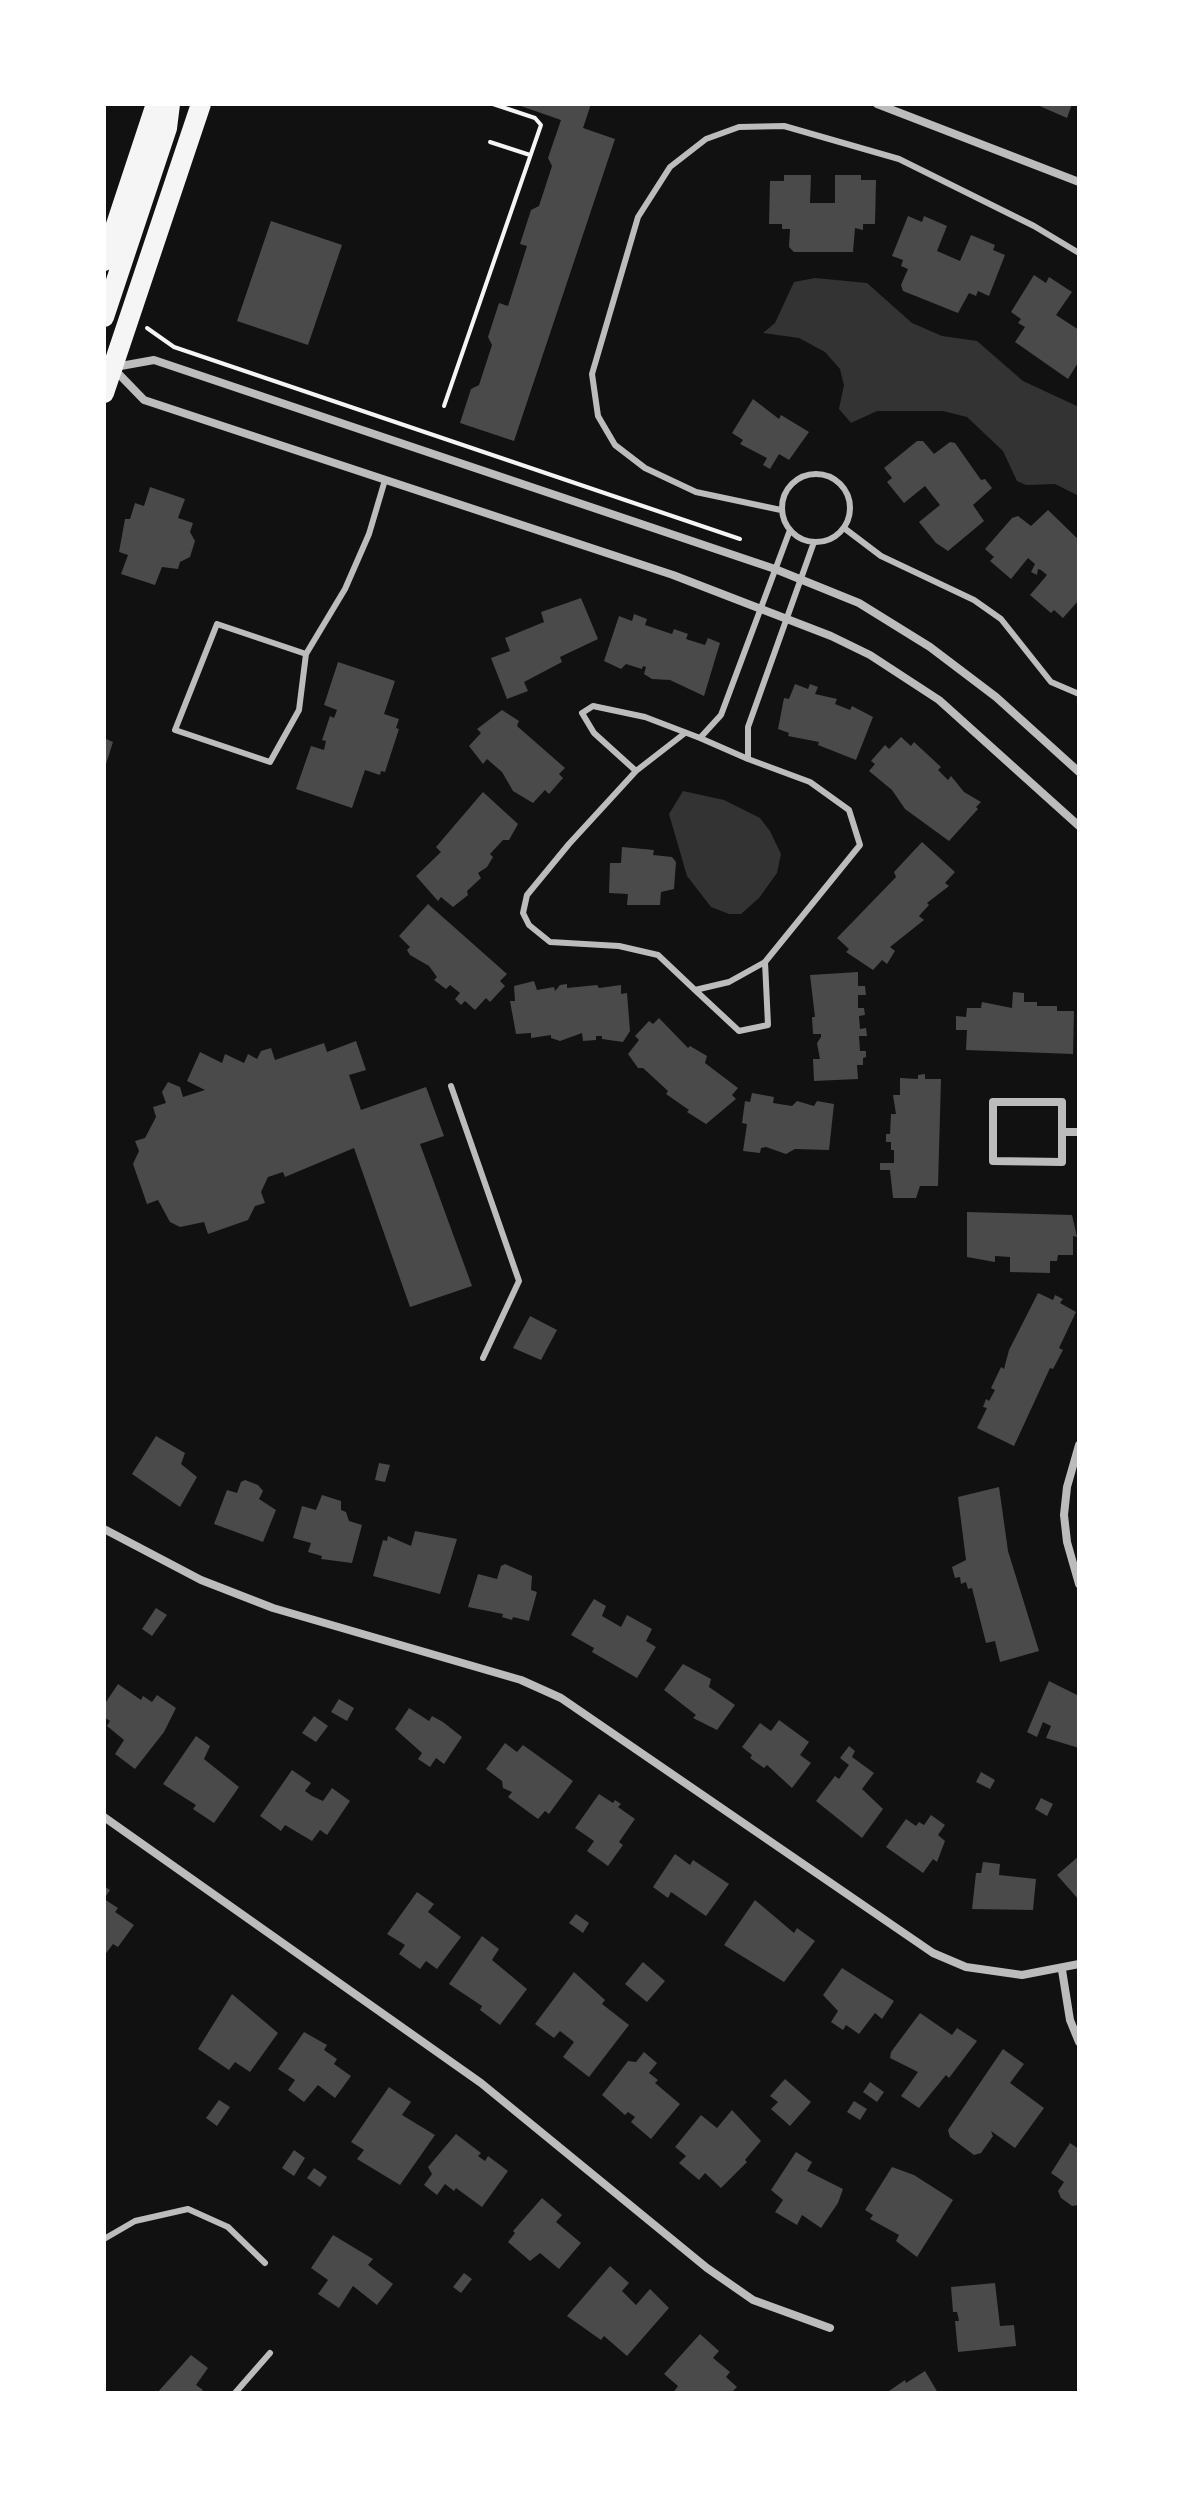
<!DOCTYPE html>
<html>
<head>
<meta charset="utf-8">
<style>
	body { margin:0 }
	#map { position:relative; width:1183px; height:2497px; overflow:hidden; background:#111; font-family:Barlow,sans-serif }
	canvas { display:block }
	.frame { position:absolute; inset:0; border:106px solid #fff; pointer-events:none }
</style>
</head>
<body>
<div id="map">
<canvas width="1183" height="2497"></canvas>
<div class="frame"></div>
</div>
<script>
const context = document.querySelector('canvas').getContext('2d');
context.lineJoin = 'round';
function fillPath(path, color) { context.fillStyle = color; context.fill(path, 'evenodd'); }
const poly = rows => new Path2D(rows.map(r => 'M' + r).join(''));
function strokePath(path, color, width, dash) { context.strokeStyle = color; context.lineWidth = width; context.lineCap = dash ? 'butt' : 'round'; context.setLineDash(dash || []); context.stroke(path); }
const water = poly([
	[815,278,867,283,912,323,942,336,977,341,1023,381,1079,407,1079,496,1055,484,1026,485,1017,481,1003,451,967,417,943,411,877,411,851,423,839,409,844,385,840,369,825,352,799,338,763,333,775,323,794,282],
	[683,791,724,800,760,818,770,831,781,854,777,873,759,898,741,914,729,914,711,907,687,876,669,814]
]);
const building = poly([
	[515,104,591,104,583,128,615,139,514,441,460,423,471,389,479,385,492,345,488,337,499,303,508,306,527,246,520,244,531,210,539,206,552,166,548,158,561,120],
	[1035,104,1072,104,1067,118],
	[784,175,811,175,810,203,835,203,835,175,861,175,861,180,876,180,875,224,863,224,863,230,855,228,853,252,794,252,789,247,790,229,782,229,782,224,769,224,770,181,784,181],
	[908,216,922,222,924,216,947,226,937,251,960,261,971,235,995,245,993,250,1005,255,989,296,978,291,976,296,969,293,958,313,903,291,901,285,908,269,901,266,903,260,892,256],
	[271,221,342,245,308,345,237,321],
	[1034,275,1046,283,1049,277,1072,292,1056,315,1079,330,1079,361,1068,379,1015,342,1025,327,1018,323,1021,319,1011,312],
	[753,399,779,419,781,415,809,432,789,460,779,454,770,469,763,465,767,458,740,444,743,440,732,433],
	[917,441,923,441,934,454,950,442,955,443,981,480,985,479,992,488,973,505,984,521,948,551,936,543,919,522,940,505,925,486,904,503,887,482,892,478,884,468],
	[150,487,185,499,178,518,193,523,190,532,195,541,190,557,180,562,178,569,162,567,155,585,121,574,128,555,119,552,125,519,130,519,135,503,144,506],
	[1048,510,1079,540,1079,600,1063,618,1054,610,1051,613,1030,595,1047,575,1041,570,1038,569,1037,575,1031,572,1035,564,1028,558,1011,579,990,561,994,557,985,549,1012,518,1018,516,1031,526],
	[581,598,598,639,560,657,562,662,524,682,528,691,507,699,491,658,510,651,505,638,544,622,541,612],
	[634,614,647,619,645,625,672,634,674,629,688,634,686,639,705,645,708,638,720,643,704,696,670,680,652,679,644,674,646,667,643,666,642,669,626,664,621,669,604,661,619,616,632,621],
	[338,662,395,681,384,714,399,719,396,728,399,729,385,772,381,771,380,775,365,770,352,808,296,789,311,746,324,750,326,741,322,740,330,716,334,718,337,710,324,705],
	[795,684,808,689,810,684,818,687,815,694,837,699,835,704,850,710,852,706,873,717,856,760,818,745,819,742,788,736,789,733,778,729,784,698,789,699],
	[502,710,519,721,517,726,565,768,559,774,563,778,549,794,545,790,533,803,513,791,502,772,487,759,483,764,469,746,481,733,477,729],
	[901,737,911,746,914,742,941,767,938,770,948,780,951,776,964,792,981,802,976,807,978,809,949,841,905,809,892,790,869,771,875,764,871,761,885,745,889,749],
	[104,738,113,742,105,767,104,767],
	[483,792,518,824,509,840,503,840,490,854,493,857,487,867,478,873,481,878,467,891,468,895,453,907,441,897,438,901,416,876,441,852,436,847],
	[922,842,955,872,945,883,949,886,927,903,929,905,919,916,924,920,890,947,895,951,887,964,882,960,873,970,846,952,849,949,837,938,896,877,894,872],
	[622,847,654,850,653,855,672,857,676,862,674,889,661,892,660,905,627,905,628,894,609,893,610,863,621,863],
	[428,904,507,974,500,981,505,986,490,1002,486,998,475,1010,465,1001,461,1005,455,999,460,993,450,985,446,989,434,980,437,977,429,966,410,955,407,950,410,947,399,936],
	[858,972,858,986,865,986,866,995,858,995,858,1008,864,1008,865,1015,859,1016,860,1029,866,1028,867,1036,859,1036,860,1051,866,1051,866,1057,863,1058,863,1065,857,1065,858,1079,814,1081,813,1059,820,1059,817,1043,821,1037,821,1034,813,1034,812,1017,815,1017,810,975],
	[534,981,537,990,554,987,555,991,560,985,567,984,567,988,597,985,599,988,621,985,621,994,627,993,630,1031,623,1042,602,1039,602,1036,596,1036,596,1040,583,1041,582,1033,560,1041,551,1038,551,1035,531,1038,531,1033,516,1034,510,1001,515,1001,514,986],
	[1013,992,1024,993,1024,1002,1037,1002,1037,1006,1057,1006,1057,1011,1074,1011,1073,1054,966,1050,967,1030,956,1030,956,1016,966,1017,967,1008,981,1008,982,1002,1012,1008],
	[659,1018,688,1048,690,1046,707,1056,705,1063,738,1088,732,1095,736,1099,706,1124,687,1112,689,1110,666,1094,668,1091,643,1068,638,1068,628,1054,639,1040,635,1036,649,1021,653,1024],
	[356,1041,366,1070,349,1075,361,1110,426,1087,444,1136,420,1144,472,1286,410,1307,354,1148,285,1177,283,1172,268,1177,261,1192,265,1203,255,1206,248,1220,208,1234,204,1222,180,1227,170,1222,158,1200,147,1204,133,1164,139,1151,135,1141,145,1138,156,1117,153,1107,166,1103,162,1092,168,1082,180,1087,183,1097,205,1090,187,1081,200,1052,222,1063,225,1054,244,1063,248,1054,257,1059,261,1051,271,1048,275,1060,324,1043,327,1052],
	[925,1074,925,1079,941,1079,938,1186,920,1186,916,1198,893,1198,890,1170,880,1170,880,1163,894,1163,894,1150,891,1150,891,1142,886,1142,886,1134,890,1134,891,1114,896,1114,893,1095,900,1095,900,1078,918,1079,918,1075],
	[752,1093,774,1097,773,1103,792,1106,797,1101,814,1106,817,1101,834,1104,829,1150,795,1149,786,1154,766,1147,761,1148,760,1153,743,1151,747,1124,742,1123,745,1101,750,1102],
	[967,1212,1072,1215,1077,1237,1073,1236,1073,1255,1058,1255,1057,1261,1050,1261,1050,1273,1010,1272,1010,1257,995,1256,995,1262,967,1257],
	[1038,1293,1053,1300,1055,1295,1063,1299,1060,1303,1076,1312,1059,1348,1063,1350,1053,1369,1050,1368,1014,1446,977,1428,987,1408,983,1407,986,1399,989,1401,995,1390,991,1388,1001,1367,1004,1369,1009,1350],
	[530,1316,557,1330,541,1360,513,1348],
	[156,1436,185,1453,181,1464,197,1477,180,1507,132,1474],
	[379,1463,390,1465,385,1482,375,1480],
	[245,1480,258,1485,263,1491,259,1499,276,1510,263,1542,214,1524,227,1490,237,1493,241,1482],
	[999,1487,1008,1551,1039,1651,1000,1662,995,1641,986,1643,972,1588,968,1589,966,1582,961,1584,960,1577,955,1578,952,1567,966,1560,958,1497],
	[322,1495,341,1501,341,1510,346,1512,349,1521,362,1525,352,1563,321,1559,322,1556,308,1552,311,1543,293,1538,302,1506,316,1510],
	[415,1531,457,1539,440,1594,373,1576,383,1540,387,1541,388,1536,411,1546],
	[505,1564,532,1576,531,1590,537,1592,529,1621,513,1617,512,1620,502,1617,503,1614,468,1607,478,1574,497,1579,501,1566],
	[594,1599,606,1606,602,1616,621,1627,627,1615,652,1629,646,1641,656,1647,637,1678,592,1652,594,1648,571,1635],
	[156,1608,167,1615,152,1636,142,1629],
	[683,1664,711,1679,709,1687,735,1705,717,1730,693,1718,696,1715,664,1690],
	[1049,1681,1079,1696,1079,1748,1046,1738,1051,1726,1043,1722,1037,1737,1027,1732],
	[118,1684,141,1700,143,1696,152,1702,157,1695,176,1708,164,1732,135,1769,115,1754,124,1740,107,1726,110,1721,104,1717,104,1705],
	[339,1699,354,1708,347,1721,331,1712],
	[409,1708,429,1721,432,1716,443,1722,462,1737,444,1764,436,1758,430,1767,418,1759,422,1753,395,1729],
	[314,1716,328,1726,316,1742,302,1733],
	[779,1720,809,1742,800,1755,811,1763,792,1788,767,1765,764,1768,750,1758,752,1755,742,1747,760,1723,771,1731],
	[196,1736,210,1746,204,1759,239,1787,214,1823,193,1809,196,1805,163,1784],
	[505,1743,517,1752,523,1745,573,1781,549,1814,545,1811,538,1819,508,1797,512,1792,503,1788,502,1781,486,1769],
	[849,1746,855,1751,852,1757,874,1773,862,1789,883,1809,862,1838,816,1801,835,1776,839,1779,849,1765,840,1758],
	[292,1770,311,1783,305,1791,312,1796,323,1801,332,1788,350,1801,327,1835,320,1830,312,1841,285,1825,281,1831,260,1816],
	[981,1772,995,1780,990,1789,976,1782],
	[599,1794,613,1803,615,1800,621,1804,618,1807,635,1819,619,1842,623,1845,608,1866,587,1851,594,1841,575,1828],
	[1041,1798,1053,1804,1047,1816,1035,1809],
	[931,1815,945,1825,938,1835,945,1841,937,1862,933,1859,923,1873,886,1847,906,1819,916,1826,919,1822,924,1825],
	[675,1854,690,1865,693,1860,729,1884,706,1916,671,1892,668,1898,653,1887],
	[1079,1856,1079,1900,1057,1875],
	[983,1862,1000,1864,999,1875,1036,1879,1033,1910,972,1909,976,1873,981,1873],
	[104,1886,110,1890,104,1899,118,1908,115,1912,134,1925,118,1947,113,1944,104,1956],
	[417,1892,434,1904,428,1912,461,1937,437,1969,426,1961,420,1969,399,1954,405,1945,387,1934],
	[755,1900,794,1933,797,1928,815,1941,784,1982,724,1945],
	[576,1914,589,1923,583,1933,569,1923],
	[482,1936,499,1949,492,1960,527,1989,500,2025,480,2010,482,2006,449,1984],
	[643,1962,665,1981,647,2002,625,1984],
	[842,1968,894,2001,882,2019,875,2013,859,2034,846,2025,843,2030,831,2022,838,2011,823,1995],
	[574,1972,605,2000,602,2004,629,2025,589,2077,563,2057,574,2042,560,2031,554,2038,535,2024],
	[232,1994,278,2033,250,2072,235,2062,229,2070,198,2049],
	[920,2013,952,2035,957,2028,977,2041,949,2078,946,2075,919,2108,901,2096,918,2072,890,2058,891,2052],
	[304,2032,327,2045,324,2050,337,2059,334,2064,351,2076,335,2098,318,2085,304,2102,288,2090,295,2080,278,2069],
	[1003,2049,1024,2064,1010,2083,1044,2108,1015,2148,991,2131,993,2136,981,2153,974,2155,950,2137,948,2130],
	[644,2052,657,2063,649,2073,658,2080,655,2083,680,2104,651,2139,631,2122,635,2117,628,2112,625,2115,602,2095,628,2061,636,2062],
	[785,2079,811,2102,790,2126,771,2109,778,2102,770,2096],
	[870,2082,884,2092,877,2102,863,2092],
	[389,2087,411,2102,402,2115,435,2135,400,2185,357,2159,364,2150,351,2142],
	[219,2100,230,2107,217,2126,206,2118],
	[854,2101,867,2109,860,2120,847,2112],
	[732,2110,761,2141,745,2160,747,2162,721,2188,705,2173,699,2180,679,2163,686,2156,675,2147,701,2115,717,2128],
	[456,2134,481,2153,478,2156,485,2161,488,2156,508,2171,482,2207,456,2188,454,2191,445,2184,437,2195,424,2185,432,2174,428,2167],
	[1070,2143,1079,2149,1079,2205,1072,2206,1061,2198,1058,2191,1064,2182,1051,2173],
	[294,2150,305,2158,294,2176,282,2168],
	[796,2152,812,2162,807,2171,843,2189,838,2203,821,2228,802,2215,797,2225,775,2212,783,2200,771,2190],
	[892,2167,914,2175,953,2200,917,2257,896,2241,899,2235,870,2219,873,2215,865,2210],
	[314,2168,327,2177,320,2187,307,2178],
	[542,2198,562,2215,556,2222,581,2243,559,2269,540,2253,530,2261,508,2242,515,2233,513,2231],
	[333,2235,373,2259,368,2265,393,2284,377,2305,353,2286,339,2308,318,2294,328,2280,311,2268],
	[610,2266,629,2283,622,2291,636,2305,650,2289,669,2308,627,2356,604,2336,601,2340,567,2316],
	[464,2273,472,2279,461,2293,453,2287],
	[995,2283,1000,2326,1014,2325,1016,2346,958,2352,955,2321,959,2321,957,2312,953,2312,951,2287],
	[700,2334,719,2351,713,2358,730,2372,726,2377,737,2387,731,2393,673,2393,678,2386,664,2374],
	[191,2355,208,2368,196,2385,203,2390,201,2393,157,2393],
	[925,2371,938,2393,886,2393,905,2380,906,2383]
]);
const path = poly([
	[490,142,530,155],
	[147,328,174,347,740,539],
	[444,406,541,125,535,118,493,104]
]);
const service = poly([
	'782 508a34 34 0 1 1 68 0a34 34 0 1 1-68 0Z',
	[781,510,696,492,645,468,615,445,598,416,592,374,638,217,670,167,706,139,739,127,784,126,899,159,1034,226,1079,253],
	[844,528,881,556,974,600,1001,619,1051,682,1079,694],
	[217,624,306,654,299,710,270,762,175,730,217,624],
	[306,654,345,589,369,534,385,480],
	[700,738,721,715,790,530],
	[748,759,748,727,814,542],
	[636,771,594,733,582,713,593,706,645,717,700,738,748,759,810,782,849,810,860,845,765,962,729,982,695,990,658,955,619,946,550,942,529,925,523,913,527,895,569,844,636,771,685,733],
	[695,990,739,1031,768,1025,765,962],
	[451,1086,519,1281,483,1358],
	[104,2239,135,2221,188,2209,228,2227,265,2263],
	[235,2393,270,2353]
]);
const minor = poly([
	[877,104,1079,182],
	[115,367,154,360,775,569,859,603,930,647,996,697,1079,772],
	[113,368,144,400,673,575,831,636,870,655,939,700,1079,826],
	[993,1102,1062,1102,1062,1162,993,1161,993,1102],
	[1062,1132,1079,1132],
	[1079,1445,1067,1487,1064,1515,1067,1542,1079,1584],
	[104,1529,201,1580,273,1608,521,1680,561,1698,933,1953,966,1967,1022,1975,1079,1964],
	[104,1817,481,2083,707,2268,753,2300,830,2328],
	[1062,1970,1070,2020,1079,2042]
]);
const primary = poly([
	[104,261,156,104],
	[104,317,167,128,170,104],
	[104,393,201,104]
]);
fillPath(water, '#333');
fillPath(building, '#4a4a4a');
strokePath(path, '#f5f5f5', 4);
strokePath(service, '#bcbcbc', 6);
strokePath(minor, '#bcbcbc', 8);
strokePath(primary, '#f5f5f5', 20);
</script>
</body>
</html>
